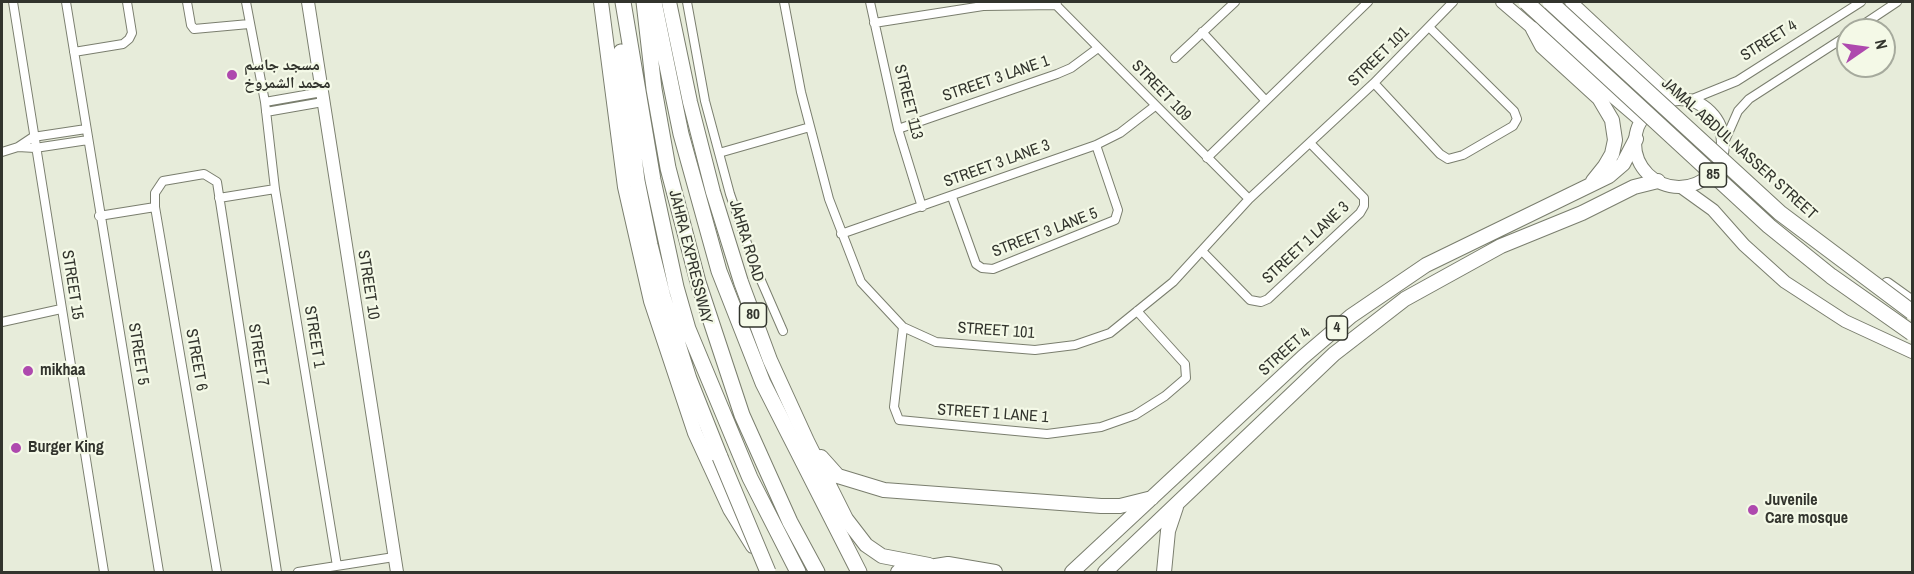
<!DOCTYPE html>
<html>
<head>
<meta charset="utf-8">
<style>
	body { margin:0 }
	#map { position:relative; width:1914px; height:574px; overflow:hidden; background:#e7ecda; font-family:"Archivo Narrow",sans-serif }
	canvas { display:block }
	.frame { position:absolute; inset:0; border:3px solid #32342d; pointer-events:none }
	.north { position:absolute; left:1836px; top:18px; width:60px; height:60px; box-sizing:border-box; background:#f4f9e7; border:2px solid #a6aa9d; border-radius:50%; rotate:77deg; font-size:16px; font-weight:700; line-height:24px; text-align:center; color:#32342d }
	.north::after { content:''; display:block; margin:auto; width:21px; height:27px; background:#ae49ae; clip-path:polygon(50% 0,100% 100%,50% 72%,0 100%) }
</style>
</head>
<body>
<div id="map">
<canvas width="1914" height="574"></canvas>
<div class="frame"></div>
<div class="north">N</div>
</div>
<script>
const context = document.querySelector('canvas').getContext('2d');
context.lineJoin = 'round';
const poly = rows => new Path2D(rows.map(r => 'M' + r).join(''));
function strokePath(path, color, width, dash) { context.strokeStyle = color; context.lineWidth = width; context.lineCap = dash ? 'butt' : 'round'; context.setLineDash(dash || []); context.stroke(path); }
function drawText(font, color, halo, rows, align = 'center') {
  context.font = font + ' "Archivo Narrow","Noto Naskh Arabic",sans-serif'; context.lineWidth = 4.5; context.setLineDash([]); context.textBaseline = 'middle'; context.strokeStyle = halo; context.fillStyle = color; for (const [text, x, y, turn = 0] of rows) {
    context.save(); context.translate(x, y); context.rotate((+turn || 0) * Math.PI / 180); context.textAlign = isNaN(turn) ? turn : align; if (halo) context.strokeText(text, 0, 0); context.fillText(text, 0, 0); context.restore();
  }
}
const street = poly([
	[13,2,104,572],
	[66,2,159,572],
	[187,2,191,25,194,29,249,24],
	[246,2,265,102,275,189,337,566],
	[687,2,705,101,730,194,756,269,783,331],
	[784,2,801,92,829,199,861,282,903,327,936,342,1035,350,1075,345,1110,333,1173,282,1249,199,1374,83,1453,2],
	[870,2,898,129,922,207],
	[1053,2,1249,199],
	[874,23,983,6,1057,5],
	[1855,30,1897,2],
	[1202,32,1265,100],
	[74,52,123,44,129,39,132,33,127,2],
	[1175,58,1235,2],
	[1374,83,1440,154,1448,159,1463,155,1513,126,1517,119,1514,111,1430,28],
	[1690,100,1737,81,1861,2],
	[265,102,322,92],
	[266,112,323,102],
	[898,129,1057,74,1071,68,1098,48],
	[1723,145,1738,111,1749,99,1848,35],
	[18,147,35,148,88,140],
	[2,152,18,147,33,137,86,129],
	[719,153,810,127],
	[1207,158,1368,2],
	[952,197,976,264,982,268,993,269,1115,220,1118,210,1096,145],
	[219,198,275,189],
	[99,216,155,207],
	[841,234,1096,145,1120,133,1155,106],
	[1203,252,1250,300,1261,302,1268,299,1360,213,1364,206,1364,198,1311,144],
	[2,322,61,309],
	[903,327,894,407,899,420,1047,434,1101,427,1135,415,1165,396,1186,378,1185,364,1137,311],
	[217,572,155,207,155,193,163,181,204,174,217,182,277,572],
	[298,572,394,557]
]);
const secondary = poly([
	[308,2,397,572],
	[1502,2,1641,121],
	[1571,2,1675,99],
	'1635 143a44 44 0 1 1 88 0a44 44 0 1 1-88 0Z',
	[1681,187,1713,210,1744,245,1785,282,1845,321,1912,352],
	[1887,284,1912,302]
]);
const primary = poly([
	[601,2,625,187,651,301,695,433,730,509,753,546],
	[669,2,690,102,713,192,741,282,770,360,807,441,846,519,866,545,882,556,929,565],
	[1533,29,1542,46,1599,98,1612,120,1615,140,1612,154,1605,166,1593,181],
	[821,457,838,476,884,490,1101,506,1120,506,1152,498],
	[898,572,948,564,995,572],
	[1072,572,1303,357,1351,316,1426,265,1609,176,1623,164,1636,139],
	[1105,572,1334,354,1405,299,1501,246,1582,213,1634,187,1658,181],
	[1164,572,1168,531,1176,507]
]);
const highway = poly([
	[623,2,653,180,676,287,688,329,750,478,798,572],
	[644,2,654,89,668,168,698,282,742,415,790,522,817,572],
	[654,2,681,134,719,271,763,383,859,572],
	[621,52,637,181,650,245,663,297,689,379,720,457]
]);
const highwayBridge = poly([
	[1526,2,1769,226,1831,276,1912,333],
	[1550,2,1780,213,1912,312],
	[720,457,768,572]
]);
const markers = [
	[232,75,6,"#ae49ae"],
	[28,371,6,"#ae49ae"],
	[16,448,6,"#ae49ae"],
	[1753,510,6,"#ae49ae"]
];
const shields = [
	[1713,175,27],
	[753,315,27],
	[1337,328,21]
];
const shieldNames = [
	["85",1713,175],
	["80",753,315],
	["4",1337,328]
];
const streetNames = [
	["STREET 4",1769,41,-32],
	["STREET 101",1379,57,-44],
	["STREET 3 LANE 1",996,79,-19],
	["STREET 109",1161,91,46],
	["STREET 113",908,102,76],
	["JAMAL ABDUL NASSER STREET",1739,149,42],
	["STREET 3 LANE 3",997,164,-20],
	["STREET 3 LANE 5",1045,233,-21],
	["JAHRA ROAD",746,241,73],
	["STREET 1 LANE 3",1306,243,-43],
	["JAHRA EXPRESSWAY",690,257,76],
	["STREET 15",72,285,81],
	["STREET 10",368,285,81],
	["STREET 101",996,331,4],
	["STREET 1",314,337,81],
	["STREET 4",1285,352,-42],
	["STREET 5",138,354,81],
	["STREET 7",258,355,81],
	["STREET 6",196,360,80],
	["STREET 1 LANE 1",993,414,4]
];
const poiNames = [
	["مسجد جاسم",244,66],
	["محمد الشمروخ",244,84],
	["mikhaa",40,371],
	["Burger King",28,448],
	["Juvenile",1765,501],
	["Care mosque",1765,519]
];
strokePath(street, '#7a7e6e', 10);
strokePath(secondary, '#7a7e6e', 14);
strokePath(primary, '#7a7e6e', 16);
strokePath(highway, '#7a7e6e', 17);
strokePath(street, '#fff', 8);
strokePath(secondary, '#fff', 12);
strokePath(primary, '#fff', 14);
strokePath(highway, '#fff', 15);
strokePath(highwayBridge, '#7a7e6e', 17, []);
strokePath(highwayBridge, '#fff', 15);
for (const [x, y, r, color] of markers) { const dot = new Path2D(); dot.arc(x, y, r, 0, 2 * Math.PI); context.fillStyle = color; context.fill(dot); strokePath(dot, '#f4f9e7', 2); }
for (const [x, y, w] of shields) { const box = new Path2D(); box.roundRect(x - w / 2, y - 12, w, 24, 4.5); context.fillStyle = '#f4f9e7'; context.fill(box); strokePath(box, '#32342d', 1.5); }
drawText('bold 15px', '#32342d', null, shieldNames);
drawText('16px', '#32342d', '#f4f9e7', streetNames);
drawText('bold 16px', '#32342d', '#f4f9e7', poiNames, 'left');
</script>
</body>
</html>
